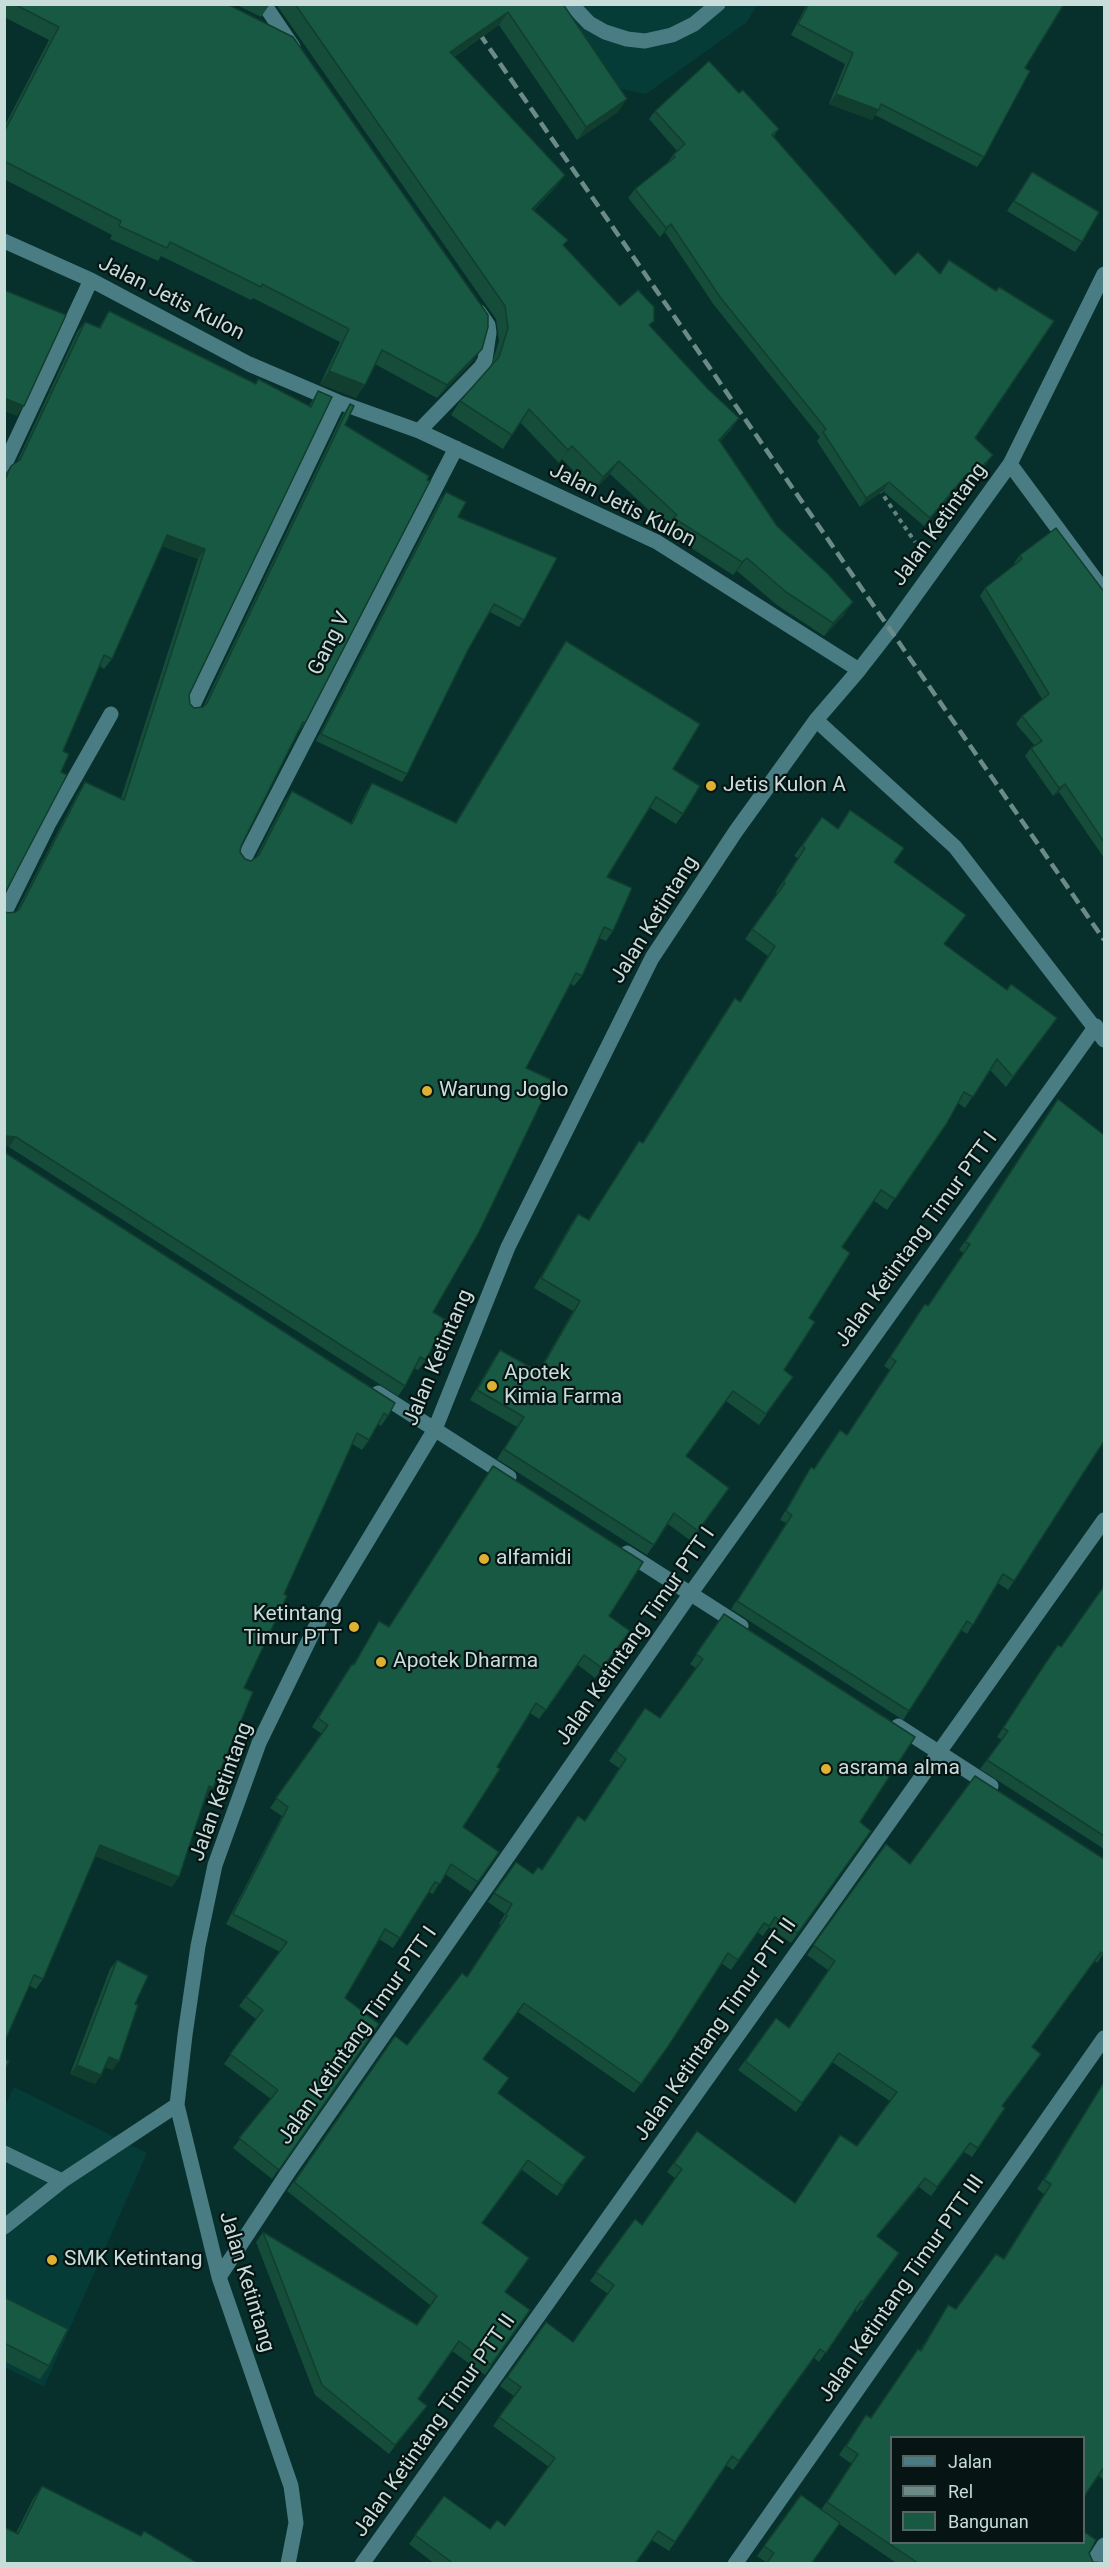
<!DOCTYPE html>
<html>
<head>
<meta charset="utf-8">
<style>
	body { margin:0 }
	#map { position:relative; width:1109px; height:2568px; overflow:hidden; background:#07302c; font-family:Roboto,sans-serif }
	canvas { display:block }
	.frame { position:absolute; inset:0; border:6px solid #c8dcd9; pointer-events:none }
	.legend { position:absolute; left:890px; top:2436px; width:195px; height:108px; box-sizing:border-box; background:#061513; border:2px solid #546562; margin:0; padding:8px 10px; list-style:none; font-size:18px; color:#c8dcd9 }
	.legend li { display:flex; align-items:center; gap:12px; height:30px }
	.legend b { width:30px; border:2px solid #546562 }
</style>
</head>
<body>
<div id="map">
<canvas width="1109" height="2568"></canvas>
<div class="frame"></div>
<ul class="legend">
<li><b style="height:8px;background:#497d83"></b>Jalan</li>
<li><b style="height:8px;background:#6c8a87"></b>Rel</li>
<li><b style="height:16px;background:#185943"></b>Bangunan</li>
</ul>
</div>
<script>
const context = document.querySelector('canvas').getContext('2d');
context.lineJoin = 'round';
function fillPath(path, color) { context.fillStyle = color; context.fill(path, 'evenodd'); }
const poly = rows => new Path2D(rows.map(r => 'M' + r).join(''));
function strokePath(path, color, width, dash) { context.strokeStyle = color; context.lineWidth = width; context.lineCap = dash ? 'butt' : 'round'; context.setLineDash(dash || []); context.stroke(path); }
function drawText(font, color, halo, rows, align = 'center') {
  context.font = font + ' Roboto,sans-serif'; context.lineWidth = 4.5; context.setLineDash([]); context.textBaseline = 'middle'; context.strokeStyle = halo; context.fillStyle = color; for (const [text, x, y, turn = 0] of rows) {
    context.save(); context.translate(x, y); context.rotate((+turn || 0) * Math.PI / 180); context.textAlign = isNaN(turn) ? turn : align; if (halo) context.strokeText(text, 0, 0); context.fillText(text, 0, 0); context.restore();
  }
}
const built = poly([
	[560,5,757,5,747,22,646,94,618,88],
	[14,2087,147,2153,44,2387,5,2367,4,2108]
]);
const path = poly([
	[879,489,915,542]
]);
const minor = poly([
	[264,4,293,47],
	[571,4,589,23,605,32,627,39,645,41,672,35,694,24,718,4],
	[4,241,91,280,249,364,338,402,419,431,657,542,859,670],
	[419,431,481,367,485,360,489,333,488,325,479,312],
	[1010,464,1104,591],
	[4,466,91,280],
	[191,709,338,402],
	[816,720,955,847,1104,1040],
	[243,861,456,448],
	[4,914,49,823,111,714],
	[378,1393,509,1477],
	[627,1553,741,1626],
	[898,1726,991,1786],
	[4,2153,62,2181,177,2105],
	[4,2227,62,2181],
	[219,2277,287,2174,691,1593,1096,1026],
	[288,2564,296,2523,291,2486,219,2277,177,2105,185,2035,198,1946,215,1865,259,1743,315,1628,435,1429,508,1247,652,958,736,831,816,720,859,670,891,629,1010,464,1104,274],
	[362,2564,1104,1520],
	[735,2564,1104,2038],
	[1092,2564,1104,2545]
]);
const rail = poly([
	[459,4,1104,940]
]);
const wall = poly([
	[4,4,227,4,472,362,437,398,375,364,356,398,320,384,340,342,253,298,251,300,161,256,158,261,110,239,112,235,4,179,4,127,49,40,4,17],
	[235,4,270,4,261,17],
	[276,4,563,4,618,112,577,140,499,25,454,57,565,175,555,188,534,210,564,246,620,306,650,326,708,389,739,418,730,431,720,441,777,526,844,615,824,636,777,605,737,571,733,575,665,531,667,527,610,474,593,491,562,459,559,463,520,422,503,449,451,415,460,401,491,366,499,341,496,319],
	[807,4,1064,4,1025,68,984,157,977,167,875,115,872,120,829,104,845,64,791,35],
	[739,93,779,129,774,136,975,438,993,455,987,463,964,488,960,484,924,526,883,491,860,507,817,441,820,437,714,305,665,232,660,237,628,198,635,189,667,163,673,155,677,151,649,119,655,111],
	[1032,172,1082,242,1075,252,1007,211],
	[109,311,255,384,258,379,309,406,318,391,189,695,190,704,194,708,203,707,343,414,350,404,345,425,305,723,298,733,241,846,240,852,245,859,251,861,256,857,285,801,292,791,351,823,365,794,372,783,455,823,559,651,566,641,673,769,683,814,676,824,649,807,607,877,613,931,606,941,599,938,582,976,574,986,571,984,526,1068,433,1312,426,1360,418,1370,414,1368,405,1386,398,1396,9,1147,7,913,16,912,78,793,85,782,121,798,198,559,162,546,112,659,104,669,100,666,63,751,4,895,4,475,11,466,17,462,77,332,85,322,99,327],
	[446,492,458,517,524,620,519,627,490,612,468,650,407,774,402,782,316,741,440,500],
	[1020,555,1102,589,1104,591,1104,858,1059,792,1053,796,1025,756,1031,748,1035,746,1016,724,1022,716,1042,699,980,596,985,588,1015,564,1014,563],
	[822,817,838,828,894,862,944,945,1007,990,1057,1018,1006,1087,990,1070,965,1108,958,1103,947,1123,887,1210,874,1201,842,1247,784,1370,793,1377,759,1425,726,1401,686,1456,729,1488,691,1541,668,1524,647,1555,497,1459,517,1427,470,1400,493,1360,500,1350,538,1372,573,1311,534,1288,571,1224,578,1214,588,1220,639,1141,642,1143,727,1009,735,998,740,1002,768,956,745,939,777,894,776,892,798,858,794,856],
	[1052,1107,1014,1581,1008,1590,998,1583,967,1634,961,1630,903,1720,731,1609,786,1523,780,1520,805,1476,811,1467,814,1469,847,1435,890,1370,884,1366,919,1312,928,1306,964,1253,959,1250],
	[6,1153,388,1416,381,1426,378,1424,369,1440,362,1450,352,1444,284,1594,244,1688,213,1788,206,1798,205,1798,172,1887,95,1856,43,1979,36,1989,30,1986],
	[1104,1586,1104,1849,980,1769,1002,1740,997,1737,1039,1673,1061,1647],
	[724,1614,860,1822,871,1831,791,1943,769,1927,763,1936,757,1932,731,1970,721,1963,669,2045,634,2093,518,2012,483,2059,498,2093,585,2157,557,2196,522,2170,482,2223,505,2292,530,2310,485,2375,452,2351,418,2399,427,2406,389,2454,315,2395,256,2242,263,2232,417,2324,430,2305,287,2191,395,2036,407,2045,467,1977,501,1925,499,1924,505,1914,488,1902,516,1862,533,1874,542,1870,585,1821,619,1768,609,1761,638,1717,660,1718,696,1668,690,1664],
	[609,1616,623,1640,595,1678,578,1665,539,1719,530,1713,497,1767,463,1827,499,1852,471,1892,445,1874,433,1894,429,1892,393,1948,379,1939,345,1998,379,2024,272,2179,233,2148,271,2099,224,2064,256,2019,239,2006,280,1952,226,1924,282,1816,270,1808,322,1734,312,1727,345,1674,352,1664,353,1665,373,1631,379,1621,389,1627],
	[886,1844,910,1864,1104,1953,1097,1963,1094,1961,1032,2047,1002,2106,1005,2108,972,2157,964,2152,931,2196,919,2187,877,2237,899,2253,857,2312,855,2310,819,2362,814,2358,733,2470,726,2465,669,2551,652,2540,635,2564,435,2564,409,2544,444,2496,490,2529,505,2526,549,2467,493,2426,514,2396,500,2386,546,2322,573,2342,608,2294,590,2281,635,2219,642,2225,675,2178,667,2172,697,2131,795,2203,857,2146,890,2101,832,2062,796,2112,738,2070,776,2018,789,2027,828,1970,807,1955],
	[117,1960,135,2004,113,2070,105,2067,101,2075,95,2084,70,2074,110,1969],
	[1104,2082,1104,2480,1099,2476,891,2438,1089,2553,1093,2562,1104,2564,898,2564,839,2524,767,2563,757,2556,801,2495,821,2510,852,2464,839,2455,866,2415,871,2418,920,2350,948,2305,956,2309,1003,2259,1044,2194,1037,2189],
	[4,2297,49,2366,40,2379,4,2361],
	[42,2486,141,2536,144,2531,199,2564,4,2564,16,2533,33,2499]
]);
const shadedWall = poly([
	[508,12,499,25,440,66,450,52],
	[836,94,879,110,872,120,829,104],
	[627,99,618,112,577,140,586,127],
	[565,175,555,188,523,222,532,209],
	[671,224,665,232,660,237,666,228],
	[482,349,472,362,437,398,447,385],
	[329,371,365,385,356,398,320,384],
	[4,398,24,406,17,416,4,411],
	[739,418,730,431,710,453,719,440],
	[572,446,562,459,559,463,568,450],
	[993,455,987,463,964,488,970,479],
	[619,461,610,474,593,491,603,477],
	[966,475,960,484,924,526,930,518],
	[889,482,883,491,860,507,866,498],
	[167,535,205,549,198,559,160,545],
	[747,558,737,571,733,575,742,562],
	[853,602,844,615,824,636,833,623],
	[1065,784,1059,792,1053,796,1059,788],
	[7,1136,16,1137,9,1147,4,1146,4,1138],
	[209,1786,213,1788,206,1798,202,1796],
	[100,1845,179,1877,172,1887,93,1855],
	[109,2057,119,2061,113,2070,103,2066],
	[77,2065,101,2075,95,2084,70,2074],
	[925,2178,919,2187,870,2245,877,2236],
	[427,2406,420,2416,389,2454,395,2445]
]);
const building = poly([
	[14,4,227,4,293,37,488,315,488,327,482,349,447,385,382,350,365,385,329,371,349,329,262,284,261,287,170,242,167,248,119,226,121,221,4,161,4,132,59,27,14,4],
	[295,4,563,4,627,99,586,127,508,12,450,52,565,175,532,209,568,240,563,245,620,306,638,290,654,307,654,321,649,325,708,389,739,418,719,440,777,526,829,575,853,602,833,623,786,592,747,558,742,562,674,518,677,515,619,461,603,477,572,446,568,450,529,409,512,435,460,401,499,357,508,328,505,306,295,4],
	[809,4,1064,4,1025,68,1030,71,984,157,881,104,879,110,836,94,853,53,798,24,809,4],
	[709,61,739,93,743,90,779,129,772,135,895,275,918,252,940,274,949,260,996,291,999,287,1054,321,975,438,993,455,970,479,966,475,930,518,889,482,866,498,823,432,826,429,720,297,671,224,666,228,635,189,675,157,673,155,685,144,655,111,709,61],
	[1032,172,1099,212,1082,242,1014,201,1032,172],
	[4,290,66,315,24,406,4,398,4,290],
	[109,311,256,384,258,379,311,407,318,391,332,397,189,695,190,704,194,708,203,707,207,703,350,404,354,406,345,425,429,476,427,480,430,481,305,723,303,722,241,846,240,852,245,859,251,861,259,855,292,791,352,824,372,783,456,823,566,641,700,724,673,769,700,786,683,814,656,797,607,877,632,888,613,931,604,927,582,976,576,973,526,1068,552,1080,479,1232,433,1312,446,1320,426,1360,420,1357,405,1386,16,1137,7,1136,4,1138,4,910,7,913,16,912,20,908,85,782,124,800,205,549,167,535,112,659,104,655,63,751,69,754,61,772,67,775,4,895,4,482,11,466,20,460,85,322,100,328,109,311],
	[446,492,466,502,458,517,557,558,524,620,494,604,468,650,407,774,321,734,446,492],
	[1056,528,1102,589,1104,591,1104,842,1065,784,1059,788,1031,748,1042,741,1022,716,1049,694,985,588,1022,559,1020,555,1056,528],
	[850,810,904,848,894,862,966,915,944,944,1007,990,1011,984,1057,1018,1013,1077,997,1059,973,1097,964,1092,947,1123,895,1199,881,1190,842,1247,850,1253,809,1318,815,1322,784,1370,793,1377,766,1414,733,1391,686,1456,729,1488,698,1531,674,1513,654,1545,504,1449,524,1417,477,1390,500,1350,539,1372,580,1301,541,1278,578,1214,589,1220,639,1141,643,1143,735,998,740,1002,775,946,752,929,785,883,783,882,805,848,802,846,822,817,838,829,850,810],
	[1058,1099,1104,1135,1104,1441,1014,1581,1003,1574,973,1625,967,1621,909,1711,737,1601,792,1515,786,1511,811,1467,814,1469,840,1430,847,1435,896,1361,890,1357,925,1304,928,1306,970,1244,965,1242,1058,1099],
	[4,1152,395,1403,388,1416,384,1413,369,1440,357,1433,284,1594,287,1596,244,1688,253,1692,213,1788,209,1786,179,1877,100,1845,43,1979,34,1975,4,2043,4,1152],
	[493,1466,643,1562,609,1616,630,1631,602,1668,584,1655,546,1710,536,1703,497,1767,500,1769,463,1827,499,1852,478,1882,451,1864,440,1884,435,1882,400,1938,385,1929,345,1998,379,2024,279,2170,239,2138,278,2090,230,2054,263,2010,246,1997,287,1942,233,1914,288,1807,276,1798,328,1725,318,1718,352,1664,354,1665,379,1621,389,1627,493,1466],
	[1104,1586,1104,1836,987,1760,1008,1731,1003,1728,1045,1664,1058,1645,1061,1647,1104,1586],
	[724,1614,915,1737,860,1822,871,1831,798,1933,775,1917,769,1926,764,1923,738,1960,728,1953,669,2045,641,2084,524,2003,483,2059,509,2078,498,2093,585,2157,563,2186,528,2160,482,2223,529,2258,505,2292,530,2310,491,2365,459,2341,418,2399,427,2406,395,2445,322,2385,263,2232,417,2325,437,2296,294,2182,395,2036,407,2045,462,1973,467,1977,507,1916,506,1914,512,1904,494,1893,516,1862,533,1874,538,1867,542,1870,578,1816,585,1821,626,1759,616,1751,645,1708,660,1718,703,1659,696,1654,724,1614],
	[975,1776,1104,1859,1104,1954,1101,1952,1032,2047,1041,2054,1002,2106,1005,2108,978,2148,970,2143,937,2187,925,2178,877,2236,899,2253,863,2302,861,2301,826,2353,820,2349,739,2461,732,2456,675,2542,658,2531,635,2564,454,2564,415,2535,444,2496,490,2529,497,2520,505,2526,555,2458,499,2417,521,2387,507,2377,546,2322,573,2342,614,2285,596,2272,635,2219,642,2225,682,2169,674,2163,697,2131,795,2203,840,2135,857,2146,897,2092,839,2053,802,2103,745,2061,776,2018,789,2028,835,1961,813,1945,886,1844,910,1864,975,1776],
	[117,1960,148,1976,135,2004,138,2005,119,2061,109,2057,101,2075,77,2065,117,1960],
	[4,2059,9,2061,4,2071,4,2059],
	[1104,2082,1104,2467,1083,2498,1083,2438,891,2438,891,2542,1083,2542,1083,2531,1096,2540,1089,2553,1093,2562,1104,2563,1104,2562,1104,2564,918,2564,918,2563,827,2502,858,2454,846,2446,866,2415,871,2418,918,2349,921,2351,948,2305,956,2309,996,2254,1004,2259,1051,2184,1044,2180,1104,2082],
	[4,2297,68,2329,49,2366,4,2343,4,2297],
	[42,2486,141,2536,144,2531,199,2564,4,2564,4,2527,18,2534,42,2486],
	[801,2495,840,2523,811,2564,766,2564,774,2553,764,2546,801,2495]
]);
const markers = [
	[711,786,6,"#deb133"],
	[427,1091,6,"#deb133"],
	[492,1386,6,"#deb133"],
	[484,1559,6,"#deb133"],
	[354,1627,6,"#deb133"],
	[381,1662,6,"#deb133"],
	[826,1769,6,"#deb133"],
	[52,2260,6,"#deb133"]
];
const streetNames = [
	["Jalan Jetis Kulon",171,299,27],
	["Jalan Jetis Kulon",622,506,27],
	["Jalan Ketintang",940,525,-54],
	["Gang V",330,644,-63],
	["Jalan Ketintang",655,920,-58],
	["Jalan Ketintang Timur PTT I",917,1240,-54],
	["Jalan Ketintang",439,1358,-67],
	["Jalan Ketintang Timur PTT I",636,1637,-55],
	["Jalan Ketintang",222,1792,-70],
	["Jalan Ketintang Timur PTT II",716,2030,-55],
	["Jalan Ketintang Timur PTT I",358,2036,-55],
	["Jalan Ketintang",246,2282,73],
	["Jalan Ketintang Timur PTT III",902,2289,-55],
	["Jalan Ketintang Timur PTT II",435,2426,-55]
];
const poiNames = [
	["Jetis Kulon A",723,786],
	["Warung Joglo",439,1091],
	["Apotek",504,1374],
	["Kimia Farma",504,1398],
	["alfamidi",496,1559],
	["Ketintang",342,1615,"right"],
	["Timur PTT",342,1639,"right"],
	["Apotek Dharma",393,1662],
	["asrama alma",838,1769],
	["SMK Ketintang",64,2260]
];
fillPath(built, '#063c37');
strokePath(path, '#64837f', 4, [4.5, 4.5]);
strokePath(minor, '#497d83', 15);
strokePath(rail, '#6c8a87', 4.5, [12, 6]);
fillPath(wall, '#154d3a');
fillPath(shadedWall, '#113e2f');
fillPath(building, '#185943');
strokePath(building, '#113e2f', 1.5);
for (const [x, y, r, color] of markers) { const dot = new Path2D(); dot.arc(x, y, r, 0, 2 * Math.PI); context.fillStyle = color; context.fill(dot); strokePath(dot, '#061513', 2); }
drawText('21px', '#c8dcd9', '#061513', streetNames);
drawText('21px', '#c8dcd9', '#061513', poiNames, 'left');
</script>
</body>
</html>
